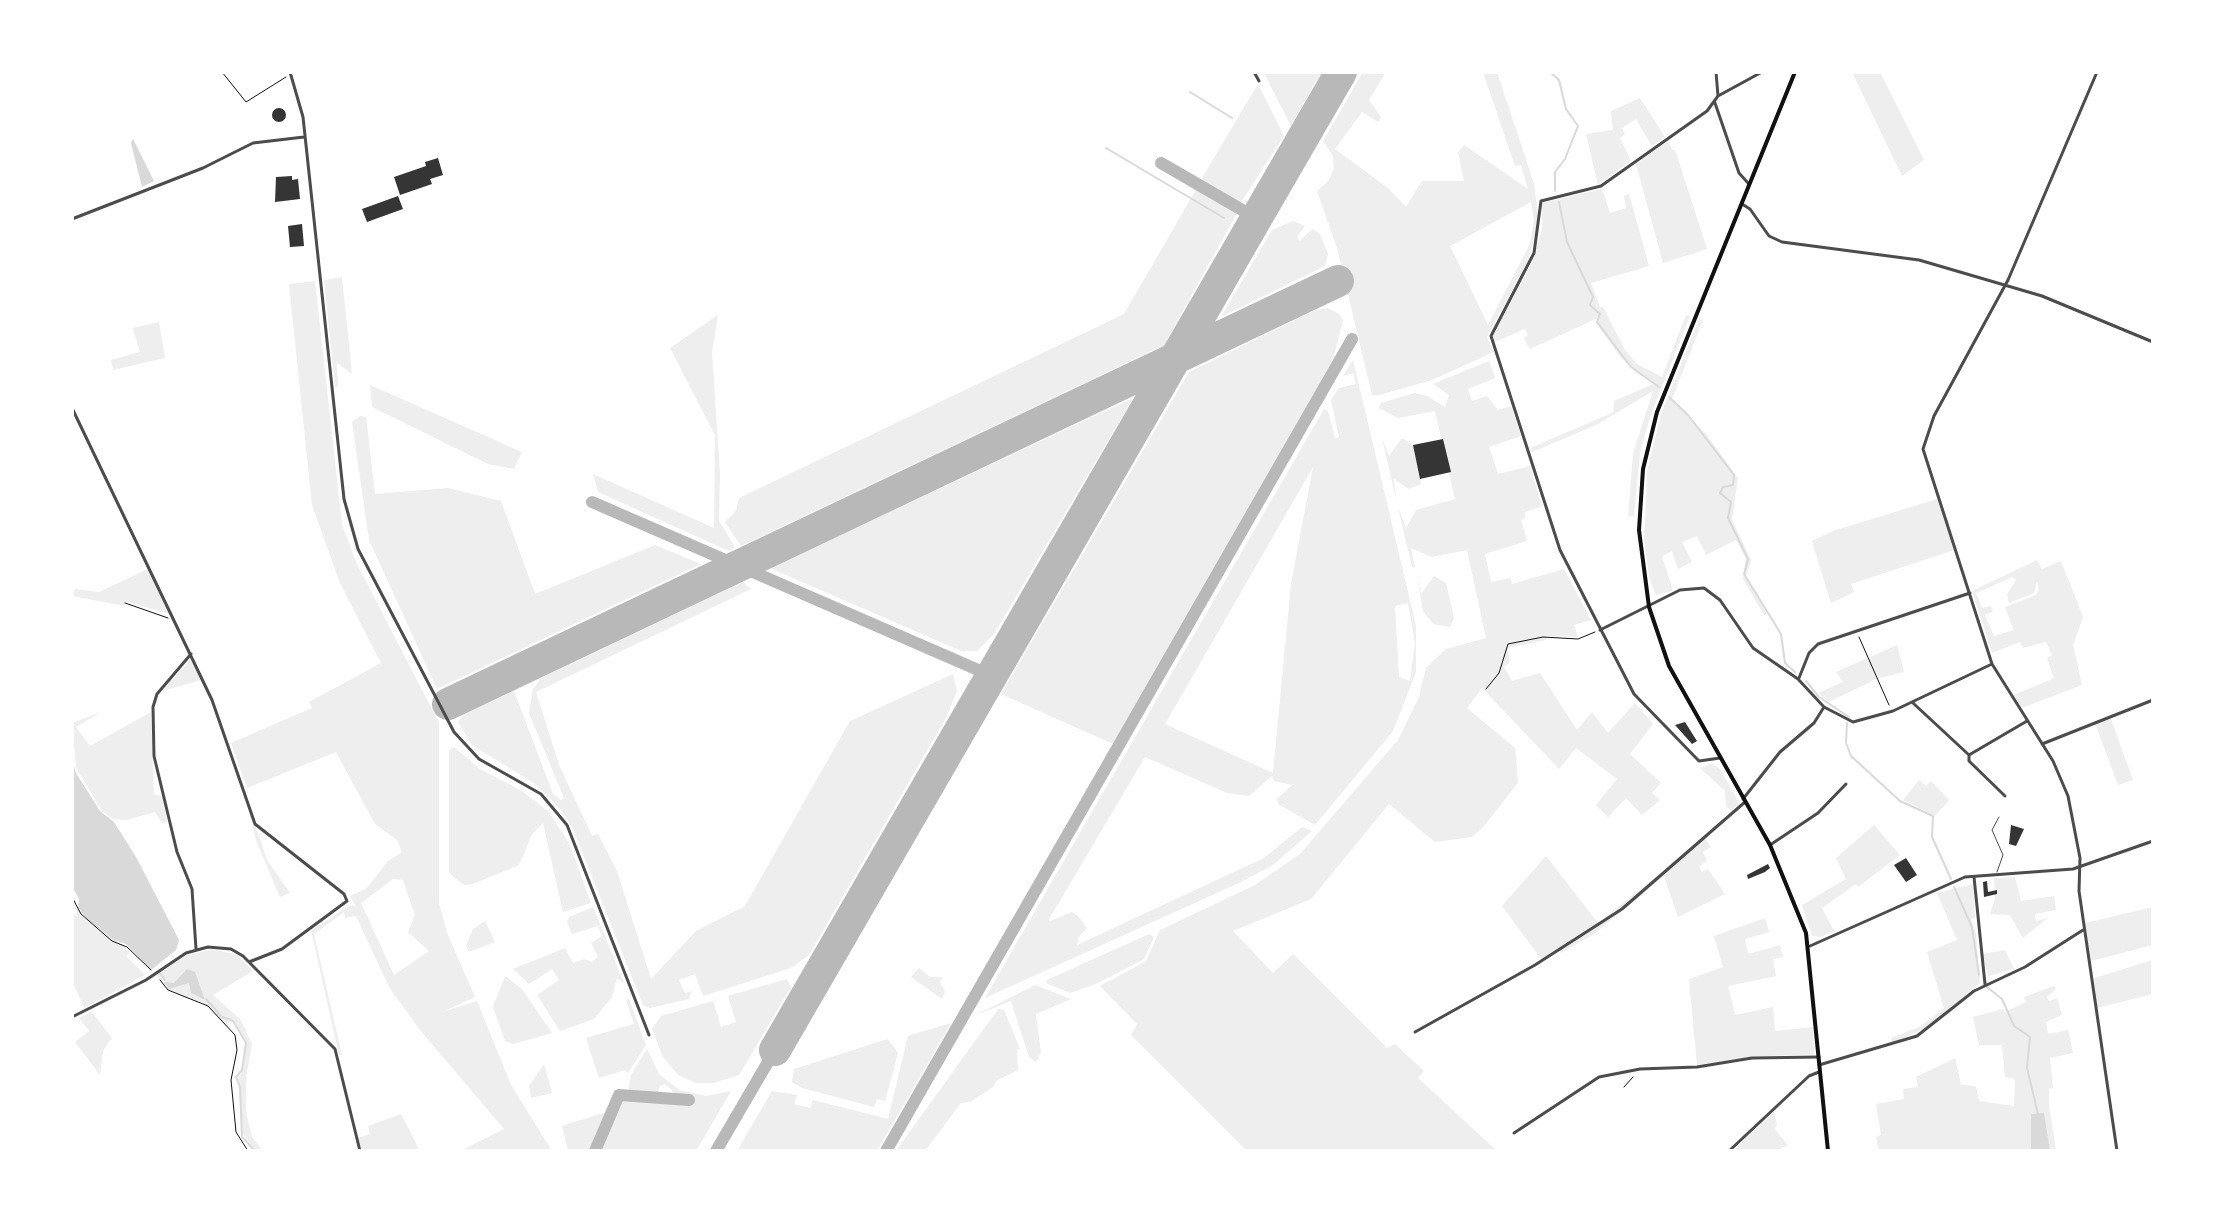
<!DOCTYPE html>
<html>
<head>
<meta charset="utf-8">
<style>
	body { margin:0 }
	#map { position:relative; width:2225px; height:1223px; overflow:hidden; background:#fff; font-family:Literata,serif }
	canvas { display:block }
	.frame { position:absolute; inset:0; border:74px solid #fff; pointer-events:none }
</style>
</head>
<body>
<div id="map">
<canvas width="2225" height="1223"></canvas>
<div class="frame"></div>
</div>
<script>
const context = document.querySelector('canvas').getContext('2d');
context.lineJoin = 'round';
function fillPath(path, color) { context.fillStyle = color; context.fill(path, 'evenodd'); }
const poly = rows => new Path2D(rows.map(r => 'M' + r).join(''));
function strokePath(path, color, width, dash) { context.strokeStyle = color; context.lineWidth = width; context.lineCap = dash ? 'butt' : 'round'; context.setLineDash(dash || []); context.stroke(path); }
const green = poly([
	[1263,72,1321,72,1291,126,1265,75],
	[1363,72,1386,72,1369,100,1381,117,1378,122,1362,112,1335,149,1388,188,1406,207,1422,181,1464,181,1458,152,1464,145,1528,189,1521,165,1515,166,1483,72,1497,72,1534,184,1539,220,1528,261,1487,337,1494,352,1432,380,1379,395,1372,395,1337,248,1317,191,1329,180,1334,168,1333,156,1323,141],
	[1531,202,1534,220,1530,244,1488,325,1450,246],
	[1852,72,1880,72,1924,160,1902,176],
	[1258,84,1284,136,1240,204,1201,180],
	[1640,98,1665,137,1652,146,1636,119,1622,128,1625,134,1620,138,1631,161,1598,185,1586,134,1613,130,1611,111],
	[1668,141,1672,150,1675,150,1707,249,1663,263,1636,164],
	[1197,188,1237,213,1164,345,741,546,725,522,736,511,739,498,1124,314],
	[1602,189,1610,213,1626,208,1624,196,1629,194,1649,266,1591,283,1600,307,1603,307,1625,350,1637,364,1662,377,1686,315,1690,316,1650,417,1640,453,1634,516,1628,517,1633,454,1653,391,1596,425,1532,452,1530,448,1610,414,1614,411,1614,401,1653,384,1621,358,1596,323,1598,318,1530,349,1524,338,1528,335,1525,329,1494,342,1493,336,1534,258,1542,228,1542,203],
	[1293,221,1305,226,1297,237,1300,241,1312,229,1320,234,1328,254,1325,266,1221,317,1272,230],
	[342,277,352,374,337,363,338,387,335,387,324,280],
	[315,281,342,524,356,562,439,723,439,903,447,933,475,997,442,1012,477,1001,511,1085,552,1151,460,1151,504,1129,420,1030,389,987,356,916,345,918,344,912,314,934,342,1055,339,1055,311,930,349,906,356,906,350,896,367,888,388,861,402,852,397,840,375,824,336,752,247,788,231,743,312,708,309,702,381,663,340,583,312,505,289,284],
	[393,879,403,880,415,915,408,932,429,951,394,975,361,903],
	[1327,308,1338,313,1343,320,1333,360,1113,744,1001,694,1189,372,1315,310],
	[718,315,712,352,720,475,719,521,735,547,729,551,598,492,593,474,714,528,715,435,670,348],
	[1699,319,1703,320,1672,399,1706,434,1738,478,1732,520,1751,560,1746,577,1767,614,1764,615,1743,579,1746,559,1736,540,1706,555,1697,536,1682,542,1692,562,1678,569,1672,551,1662,556,1673,591,1656,595,1649,577,1644,539,1647,471,1661,414],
	[159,322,165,358,113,370,111,360,140,352,133,328],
	[1353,360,1416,626,1416,672,1393,731,1315,825,1278,804,1277,799,1292,785,1274,781,1272,776,1249,796,1227,793,1145,757,1049,919,1050,921,1072,912,1078,916,1087,928,1078,938,1077,945,1264,858,1302,827,1312,831,1273,865,1241,882,985,998,1324,409,1328,411,1335,439,1339,437,1331,400,1339,388,1356,384,1353,373,1343,376],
	[1313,467,1291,584,1273,773,1165,724],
	[1408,603,1415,643,1410,681,1399,677,1395,606],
	[1489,361,1495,378,1468,389,1472,401,1487,396,1498,410,1511,406,1521,436,1489,447,1498,474,1530,466,1542,506,1525,512,1525,518,1521,520,1527,541,1485,554,1491,582,1510,578,1512,584,1564,569,1591,620,1574,625,1578,637,1546,636,1546,640,1508,648,1510,662,1504,667,1512,681,1540,673,1577,730,1592,712,1608,733,1635,703,1653,724,1630,754,1661,783,1652,793,1660,800,1642,815,1626,798,1608,817,1596,805,1617,779,1576,748,1559,769,1482,688,1467,708,1515,748,1518,783,1484,826,1472,837,1435,842,1389,804,1311,899,1233,931,1273,973,1293,954,1387,1048,1395,1044,1424,1071,1418,1078,1497,1151,1247,1151,1131,1035,1137,1024,1100,986,1146,961,1160,930,1255,885,1300,854,1398,740,1419,697,1426,668,1446,649,1486,638,1467,550,1432,557,1411,548,1415,567,1412,567,1398,507,1406,528,1416,510,1455,499,1435,411,1398,418,1379,408,1381,403,1415,393,1427,396,1445,407,1449,395,1433,384],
	[370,385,522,452,514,469,488,464,372,407],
	[1133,398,994,634,977,651,961,651,770,568],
	[360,416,366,417,375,494,448,488,501,501,535,594,655,545,701,564,437,689,369,540,352,422],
	[1382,438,1389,456,1402,438,1413,445,1421,484,1409,489,1394,479,1396,499],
	[1937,499,1954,550,1851,584,1854,592,1831,603,1812,541,1833,531],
	[2037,560,2042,569,2061,561,2083,617,2073,645,2082,685,2022,708,2014,695,2054,678,2047,658,2052,655,2046,642,2023,648,2020,642,1992,653,1972,591],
	[2012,577,2016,580,2007,594,2009,603,2034,593,2037,581,2039,590,2036,595,2005,607,2014,630,1994,636,1985,615,1993,611,1991,606,1982,608,1976,593],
	[148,569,169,614,126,601,125,606,72,596,75,589,99,592],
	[1416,571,1421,594,1434,576,1446,583,1454,618,1450,627,1433,624,1423,611],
	[743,582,751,589,536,692,559,765,592,836,598,834,617,871,651,979,696,931,745,906,850,721,953,674,957,691,947,716,809,955,791,968,703,996,695,974,679,980,685,993,692,991,689,999,650,1008,643,1005,573,829,561,810,534,783,472,745,458,722,464,714,514,691,553,794,561,800,564,798,529,713,533,689,541,678],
	[1897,645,1904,672,1876,679,1829,702,1818,693,1843,682,1836,672],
	[190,658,201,680,162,691,183,668],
	[101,712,76,727,90,746,151,712,154,794,162,796,167,822,162,823,155,812,126,820,113,819,102,811,76,768,72,723],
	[2110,717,2133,780,2118,785,2095,723],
	[454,747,480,769,522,791,549,812,570,845,591,903,563,912,543,823,532,834,519,865,473,884,464,885,453,877,449,872,449,750],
	[1712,763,1721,770,1739,803,1731,811,1726,806,1725,791,1700,768],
	[1919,780,1926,786,1931,781,1949,800,1935,816,1903,800],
	[247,801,267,860,290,893,280,897,256,840],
	[1874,825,1900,855,1858,887,1856,884,1822,908,1834,931,1821,937,1812,936,1802,905,1846,879,1836,858],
	[1705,838,1711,847,1703,852,1707,861,1699,867,1702,872,1708,869,1725,894,1678,917,1664,876,1593,935,1561,953,1559,951,1542,960,1502,906,1546,856,1598,923],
	[2015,877,2021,901,2054,896,2056,910,2035,914,2036,921,2048,918,2023,938,2010,915,1990,914,1995,899,1994,878],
	[1973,884,1975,918,1971,919,1976,934,1980,983,1924,1029,1892,1043,1891,1038,1921,1026,1944,1008,1927,952,1957,940,1937,893],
	[72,899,84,918,126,948,130,953,126,956,145,975,84,1008,72,980,72,912,78,917],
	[593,907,624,983,617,978,612,997,594,1019,560,1031,537,995,559,980,552,969,529,984,513,969,565,948,573,963,584,959,592,962,598,957,591,943,602,936,598,926,572,934,567,922,569,917],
	[2153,907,2153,945,2091,961,2085,923],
	[1765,918,1769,932,1745,939,1748,954,1780,945,1783,957,1773,959,1776,976,1728,986,1735,1015,1773,1007,1775,1031,1813,1027,1814,1055,1757,1056,1697,1065,1689,979,1723,967,1714,936],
	[485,921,495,942,469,952,466,946,473,929],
	[1149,934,1154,937,1144,959,1096,984,1070,993,1046,983,1047,980],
	[212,949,238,955,253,971,213,995,240,1019,252,1044,246,1078,246,1113,252,1137,263,1151,255,1151,242,1133,238,1078,243,1070,246,1044,234,1023,230,1020,226,1027,203,1003,168,990,157,975,183,957],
	[2005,950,2014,969,1988,976,1983,954],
	[2153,960,2153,994,2097,1008,2094,978],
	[919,968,930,977,943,977,940,982,945,992,942,999,911,977],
	[505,976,522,989,552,1033,513,1044,505,1041,493,1007],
	[787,979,791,987,739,1075,714,1083,696,1083,678,1075,663,1057,652,1029,661,1016,713,1001,721,1027,736,1022,728,996],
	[1035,985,1071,999,1036,1014,1041,1053,1036,1062,1029,1057,1011,1001,974,1016],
	[2054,986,2056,989,2047,997,2049,1001,2057,998,2062,1015,2046,1022,2048,1034,2068,1030,2073,1053,2050,1058,2053,1088,2049,1089,2049,1106,2056,1151,1879,1151,1876,1137,1881,1135,1876,1104,1904,1099,1903,1089,1918,1087,1916,1077,1955,1058,1961,1085,1976,1086,1979,1101,2014,1106,2015,1079,2005,1077,2002,1045,1979,1045,1973,1017,2003,1009,2005,1012,2026,1002,2024,997],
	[629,999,646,1045,628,1073,625,1070,599,1078,586,1038,634,1024,626,1000],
	[998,1009,1004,1010,1020,1049,1017,1050,1018,1070,996,1081,993,1087,970,1102,961,1103,925,1151,896,1151],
	[91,1011,112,1038,103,1051,100,1075,75,1042,89,1031,79,1018],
	[951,1023,877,1151,737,1151,772,1091,797,1095,794,1104,810,1108,813,1100,888,1119,908,1036],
	[888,1039,898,1053,885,1101,877,1099,874,1107,802,1088,792,1082,794,1069],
	[647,1049,659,1074,679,1090,706,1096,731,1091,696,1151,600,1151,623,1102,693,1103,690,1096,680,1098,665,1084,659,1087,658,1095,628,1093,631,1075],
	[544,1064,552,1093,531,1098,529,1086],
	[606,1112,589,1151,568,1151,562,1126],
	[1774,1112,1777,1125,1774,1128,1788,1145,1776,1151,1733,1151],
	[401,1114,420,1151,362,1151,358,1138,370,1134,368,1126]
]);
const water = poly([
	[133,139,154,181,142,187,131,143],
	[72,760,76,773,100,811,114,822,136,857,179,940,176,950,151,970,126,944,114,940,86,918,78,907,79,899,72,886],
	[187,969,195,972,205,1000,191,993,189,983,169,989,164,982,174,983],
	[2044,1113,2050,1151,2031,1151,2031,1114]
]);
const stream = poly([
	[1550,72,1559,80,1566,109,1578,126,1565,159,1555,172,1555,191],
	[1190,92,1232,118],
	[1106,148,1224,218],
	[1559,202,1567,242,1593,297,1590,305,1600,314,1597,322,1631,367,1659,387],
	[1669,397,1688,415,1734,475,1733,485,1723,487,1720,493,1731,502,1728,518,1748,559,1744,574,1781,634,1785,663,1795,672],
	[1806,681,1819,697,1849,717],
	[1847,723,1846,743,1851,756,1900,801,1933,816,1932,837,1951,879],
	[1954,887,1972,927,1979,975],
	[160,973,165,980],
	[1987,987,2002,999,2014,1026,2030,1037,2027,1068,2038,1114],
	[206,999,222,1017,233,1021,246,1043,242,1070,236,1077,240,1087,242,1137,255,1151]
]);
const taxiway = poly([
	[1161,163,1256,218],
	[592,502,992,676],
	[595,1151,619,1095,689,1100],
	[716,1151,775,1050],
	[886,1151,1352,339]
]);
const runway = poly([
	[448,704,1338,281],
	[775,1050,1341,72]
]);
const building = poly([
	'272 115a7 7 0 1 1 14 0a7 7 0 1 1-14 0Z',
	[438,158,443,175,430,179,432,184,400,195,394,177,426,166,425,162],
	[292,176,292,180,298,179,300,199,275,202,276,177],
	[398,196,403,209,367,222,362,209],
	[302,224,304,246,290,247,288,226],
	[1443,439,1451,472,1420,479,1413,445],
	[1685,722,1697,741,1692,744,1675,725],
	[2011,825,2024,829,2016,846,2009,844],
	[1906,858,1917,875,1906,882,1894,865],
	[1768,864,1770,868,1765,872,1748,879,1747,875],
	[1987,881,1988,892,1997,890,1997,894,1984,897,1983,882]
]);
const path = poly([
	[222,72,246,102,286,77],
	[125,603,168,618],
	[1859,637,1889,705],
	[1486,689,1499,673,1508,644,1543,637,1578,639,1595,632],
	[72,897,81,914,112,941,127,947,151,970],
	[160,980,168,990,208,1006,235,1035,237,1050,231,1080,236,1132,248,1151],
	[1624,1087,1633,1077]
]);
const service = poly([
	[1997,872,2003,855,1992,830,1999,817]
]);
const minor = poly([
	[290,72,303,117,344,499,358,549,454,732,479,759,541,794,567,825,649,1035],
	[1254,72,1259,81],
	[1716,72,1718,96,1707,111,1601,186,1541,201,1534,253,1491,336,1560,550,1634,694,1699,761,1720,758],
	[2097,72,2008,280,1934,416,1923,449,1992,664,2053,761,2068,796,2080,858,2079,891,2117,1151],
	[1718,96,1762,72],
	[1715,103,1739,173,1748,183],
	[1742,204,1750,209,1769,236,1782,242,1919,260,2042,296,2153,342],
	[72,219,203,168,253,143,304,137],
	[72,408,212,700,255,824,344,894,347,901,282,949,249,962],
	[1600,630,1680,590,1704,588,1720,600,1753,648,1798,679,1824,707,1853,722,1893,711,1992,664],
	[191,654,157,694,153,707,154,756,177,852,192,889,196,949],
	[1799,678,1809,653,1818,644,1970,593],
	[1913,703,1969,755,2027,721],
	[2042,744,2153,700],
	[1969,756,1969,761,2005,796],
	[1743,799,1780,752,1814,723,1824,707],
	[1770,845,1818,813,1846,784],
	[1974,877,1985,984],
	[1810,946,1965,877,2073,869,2153,841],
	[72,1017,146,980,186,953,208,947,231,949,243,956,335,1049,360,1151],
	[1415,1032,1535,965,1622,909,1745,802],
	[1819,1065,1917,1036,1974,991,2025,967,2083,930],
	[1514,1133,1599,1077,1640,1069,1697,1067,1752,1058,1819,1057]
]);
const tertiary = poly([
	[1729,1151,1809,1076,1819,1072]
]);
const secondary = poly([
	[1795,72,1657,412,1643,469,1639,530,1649,607,1669,666,1770,845,1806,933,1828,1151]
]);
fillPath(green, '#eee');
fillPath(water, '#d9d9d9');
strokePath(stream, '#d9d9d9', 2);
strokePath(taxiway, '#b8b8b8', 12);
strokePath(runway, '#b8b8b8', 32);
fillPath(building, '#353535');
strokePath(path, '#111', 1);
strokePath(service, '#4c4c4c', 1);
strokePath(minor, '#4c4c4c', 3);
strokePath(tertiary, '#4c4c4c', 3);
strokePath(secondary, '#111', 4);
</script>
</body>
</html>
